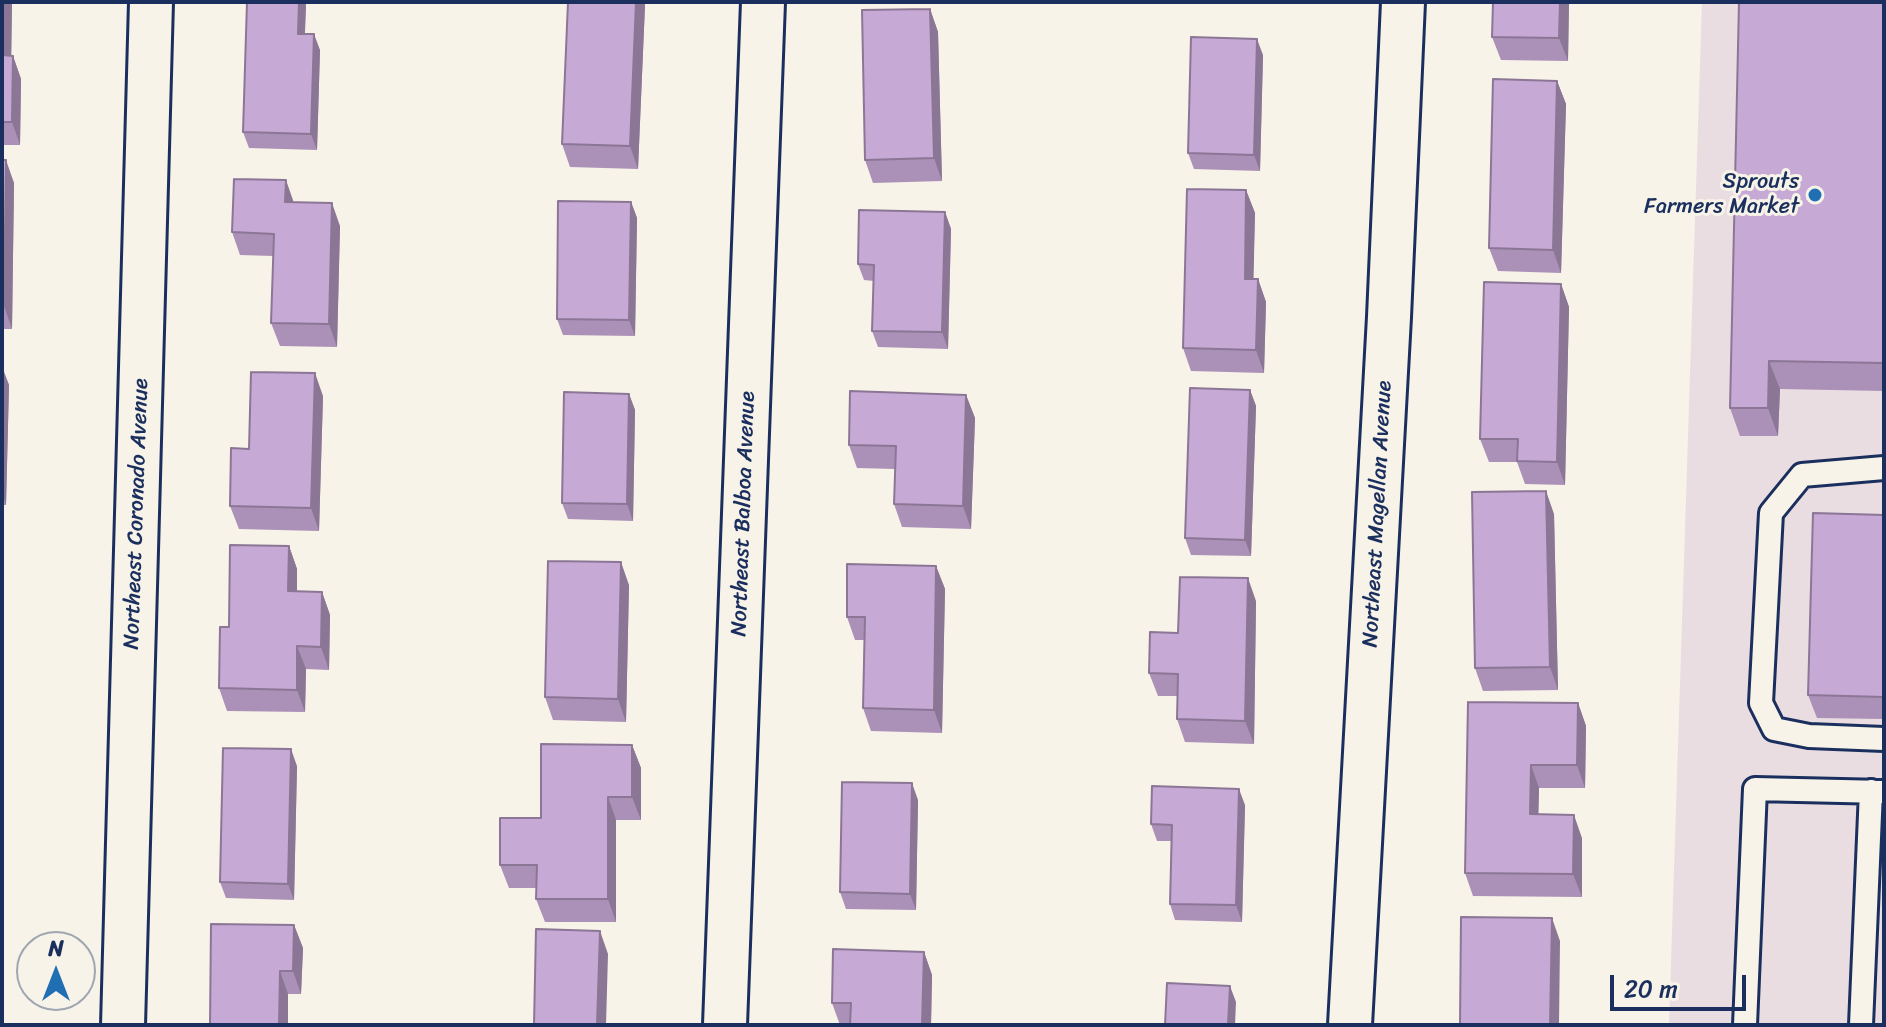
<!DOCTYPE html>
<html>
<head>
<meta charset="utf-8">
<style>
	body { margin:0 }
	#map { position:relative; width:1886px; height:1027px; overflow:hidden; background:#f7f3e8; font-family:Sriracha,sans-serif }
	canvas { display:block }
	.frame { position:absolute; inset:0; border:4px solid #1b2f5e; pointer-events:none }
	.north { position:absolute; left:16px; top:931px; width:80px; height:80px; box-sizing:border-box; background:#f7f3e8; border:2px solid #9fa5b1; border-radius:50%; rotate:0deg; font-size:22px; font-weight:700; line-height:32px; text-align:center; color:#1b2f5e }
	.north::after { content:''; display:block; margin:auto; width:28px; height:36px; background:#1f6fb2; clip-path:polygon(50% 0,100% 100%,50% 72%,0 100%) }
	.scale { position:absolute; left:1610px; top:975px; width:136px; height:36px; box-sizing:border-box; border:4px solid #1b2f5e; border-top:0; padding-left:10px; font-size:24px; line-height:28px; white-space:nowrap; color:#1b2f5e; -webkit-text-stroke:6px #f7f3e8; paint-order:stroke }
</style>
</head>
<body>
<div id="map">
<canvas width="1886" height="1027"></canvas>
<div class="frame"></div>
<div class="north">N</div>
<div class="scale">20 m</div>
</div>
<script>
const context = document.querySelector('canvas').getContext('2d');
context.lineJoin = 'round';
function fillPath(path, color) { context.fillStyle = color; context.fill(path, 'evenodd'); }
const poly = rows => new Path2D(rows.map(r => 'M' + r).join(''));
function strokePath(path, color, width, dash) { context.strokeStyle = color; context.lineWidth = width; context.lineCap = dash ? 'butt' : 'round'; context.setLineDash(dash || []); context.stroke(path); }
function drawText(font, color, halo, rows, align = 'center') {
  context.font = font + ' Sriracha,sans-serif'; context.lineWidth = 6; context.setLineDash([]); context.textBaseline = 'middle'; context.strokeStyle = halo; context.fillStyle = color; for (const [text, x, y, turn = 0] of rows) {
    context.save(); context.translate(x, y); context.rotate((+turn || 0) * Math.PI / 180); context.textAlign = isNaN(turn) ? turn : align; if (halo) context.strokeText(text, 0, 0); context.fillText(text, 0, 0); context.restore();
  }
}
const built = poly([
	[1702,2,1884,2,1884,1025,1669,1025]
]);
const lane = poly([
	[1884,468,1802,475,1771,513,1761,703,1774,729,1809,736,1884,739],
	[1745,1025,1755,789,1884,792],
	[1861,1025,1871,791]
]);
const street = poly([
	[123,1025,151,2],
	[725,1025,763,2],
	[1350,1025,1389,317,1403,2]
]);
const wall = poly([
	[2,2,12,2,11,56,13,56,21,79,20,145,2,145],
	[247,2,304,2,306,5,305,34,320,50,317,150,249,148,243,132],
	[568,2,644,2,645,5,638,169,570,167,562,144],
	[1493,2,1569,2,1568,61,1501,60,1492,37],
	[1884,2,1884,391,1780,389,1778,436,1740,436,1730,408],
	[930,9,938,32,942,181,873,183,865,160],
	[1263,55,1260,171,1194,169,1188,153],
	[1557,81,1566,104,1561,273,1498,271,1489,248],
	[2,160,14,183,12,329,2,329],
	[1246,190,1255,213,1253,279,1258,279,1266,302,1264,373,1191,371,1183,348],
	[294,202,340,226,337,347,280,346,271,323,273,256,240,255,232,232],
	[631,202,637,218,635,336,563,335,557,319],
	[945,212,951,229,948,349,878,347,872,331,874,281,864,280,858,264],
	[1561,284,1569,307,1565,485,1525,484,1517,462,1489,462,1480,439],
	[2,369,9,385,6,505,2,505],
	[1250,390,1256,406,1251,556,1191,555,1185,538],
	[629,394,635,410,633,521,568,519,562,503],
	[966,395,975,418,971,529,902,527,894,504,895,469,857,468,849,445],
	[323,396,319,531,239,529,230,506,249,449],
	[1554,514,1558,690,1483,691,1475,668],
	[1884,515,1884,719,1817,718,1808,695],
	[289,546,297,569,297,591,322,592,330,615,329,670,306,669,305,712,227,711,219,688,229,627],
	[936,566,945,589,942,733,871,731,863,708,864,640,855,640,847,617],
	[629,585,626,722,553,720,545,697],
	[1256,601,1254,744,1185,742,1177,719,1177,696,1158,696,1149,673,1178,633],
	[1468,702,1578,703,1586,726,1585,788,1539,788,1538,814,1582,838,1582,897,1473,896,1465,873],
	[632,745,641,768,641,820,616,820,616,922,545,922,536,899,537,888,509,888,500,865,541,818],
	[297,766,294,900,226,898,220,882],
	[918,800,916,910,846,909,840,892],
	[1245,805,1242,922,1175,920,1170,904,1171,841,1157,841,1151,824],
	[294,925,303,948,301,994,288,994,210,1025],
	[924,952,932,975,931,1025,840,1025,832,1003]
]);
const shadedWall = poly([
	[3,2,12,2,11,78,2,55],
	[299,2,304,2,306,5,304,50,298,34],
	[636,2,644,2,645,5,638,169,630,146],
	[1560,2,1569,2,1568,61,1559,38],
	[930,9,938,32,942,181,934,158],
	[314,34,320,50,317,150,311,134],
	[1257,39,1263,55,1260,171,1254,155],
	[13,56,21,79,20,145,12,122],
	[1557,81,1566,104,1561,273,1553,250],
	[6,160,14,183,12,329,4,306],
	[286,180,294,203,285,202],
	[1246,190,1255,213,1253,302,1245,279],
	[631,202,637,218,635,336,629,320],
	[332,203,340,226,337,347,329,324],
	[945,212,951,229,948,349,942,332],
	[1258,279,1266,302,1264,373,1256,350],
	[1561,284,1569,307,1565,485,1557,462],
	[1769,361,1780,389,1778,436,1768,408],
	[3,369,9,385,6,505,2,492],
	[315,373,323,396,319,531,311,508],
	[1250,390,1256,406,1251,556,1245,540],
	[629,394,635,410,633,521,627,504],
	[966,395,975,418,971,529,963,506],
	[1546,491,1554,514,1558,690,1550,667],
	[289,546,297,569,297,614,288,591],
	[621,562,629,585,626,722,618,699],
	[936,566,945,589,942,733,934,710],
	[1248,578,1256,601,1254,744,1245,721],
	[322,592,330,615,329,670,321,647],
	[297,646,306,669,305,712,297,690],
	[1578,703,1586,726,1585,788,1577,765],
	[632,745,641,768,641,820,632,797],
	[291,749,297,766,294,900,288,884],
	[1531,765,1539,788,1538,837,1530,814],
	[912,783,918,800,916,910,910,894],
	[1239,789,1245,805,1242,922,1236,905],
	[608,797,616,820,616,922,608,899],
	[1574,815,1582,838,1582,897,1573,874],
	[1552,918,1560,941,1559,1025,1550,1025],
	[294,925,303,948,301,994,293,971],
	[600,931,608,954,606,1025,597,1025],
	[924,952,932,975,931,1025,922,1025],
	[280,971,288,994,288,1025,279,1025],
	[1230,986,1236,1002,1235,1025,1228,1025]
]);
const building = poly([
	[2,2,2,55,13,56,12,122,2,122,2,2],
	[247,2,299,2,298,34,314,34,311,134,243,132,247,2],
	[568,2,636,2,630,146,562,144,568,2],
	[1493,2,1560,2,1559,38,1492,37,1493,2],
	[1739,2,1884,2,1884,363,1769,361,1768,408,1730,408,1739,2],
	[930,9,934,158,865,160,862,10,930,9],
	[1191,37,1257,39,1254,155,1188,153,1191,37],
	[1493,79,1557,81,1553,250,1489,248,1493,79],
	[2,160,6,160,4,306,2,306,2,160],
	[234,179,286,180,285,202,332,203,329,324,271,323,274,234,232,232,234,179],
	[1187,189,1246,190,1245,279,1258,279,1256,350,1183,348,1187,189],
	[558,201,631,202,629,320,557,319,558,201],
	[859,210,945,212,942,332,872,331,874,265,858,264,859,210],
	[1484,282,1561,284,1557,462,1517,461,1518,439,1480,439,1484,282],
	[2,369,3,369,2,415,2,369],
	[251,372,315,373,311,508,230,506,231,448,249,449,251,372],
	[1190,388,1250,390,1245,540,1185,538,1190,388],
	[850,391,966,395,963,506,894,504,896,446,849,445,850,391],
	[564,392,629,394,627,504,562,503,564,392],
	[1546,491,1550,667,1475,668,1472,492,1546,491],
	[1813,513,1884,515,1884,697,1808,695,1813,513],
	[230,545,289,546,288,591,322,592,321,647,297,646,297,690,219,688,220,627,229,627,230,545],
	[548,561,621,562,618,699,545,697,548,561],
	[847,564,936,566,934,710,863,708,865,617,847,617,847,564],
	[1180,577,1248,578,1245,721,1177,719,1178,674,1149,673,1150,632,1178,633,1180,577],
	[1468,702,1578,703,1577,765,1531,765,1530,814,1574,815,1573,874,1465,873,1468,702],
	[541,744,632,745,632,797,608,797,608,899,536,899,537,865,500,865,500,818,541,818,541,744],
	[223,748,291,749,288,884,220,882,223,748],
	[842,782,912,783,910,894,840,892,842,782],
	[1152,786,1239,789,1236,905,1170,904,1172,825,1151,824,1152,786],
	[1461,917,1552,918,1550,1025,1460,1025,1461,917],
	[211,924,294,925,293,971,280,971,279,1025,210,1025,211,924],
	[536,929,600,931,597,1025,534,1025,536,929],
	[833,949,924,952,922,1025,850,1025,851,1003,832,1003,833,949],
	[1167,983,1230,986,1228,1025,1165,1025,1167,983]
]);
const markers = [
	[1815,195,8,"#1f6fb2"]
];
const poiNames = [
	["Sprouts",1799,182],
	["Farmers Market",1799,207]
];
const streetNames = [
	["Northeast Coronado Avenue",137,514,-88],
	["Northeast Balboa Avenue",744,514,-88],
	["Northeast Magellan Avenue",1378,514,-87]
];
fillPath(built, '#e9dde2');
strokePath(lane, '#1b2f5e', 28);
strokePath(street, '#1b2f5e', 48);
strokePath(lane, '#f7f3e8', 22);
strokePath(street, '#f7f3e8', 42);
fillPath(wall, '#ab91b7');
fillPath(shadedWall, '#8b7695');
fillPath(building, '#c7a9d5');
strokePath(building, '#8b7695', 2);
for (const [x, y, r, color] of markers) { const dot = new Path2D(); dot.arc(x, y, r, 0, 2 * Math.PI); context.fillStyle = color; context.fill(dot); strokePath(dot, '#f7f3e8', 3); }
drawText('22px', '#1b2f5e', '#f7f3e8', poiNames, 'right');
drawText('22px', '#1b2f5e', '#f7f3e8', streetNames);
</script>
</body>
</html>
